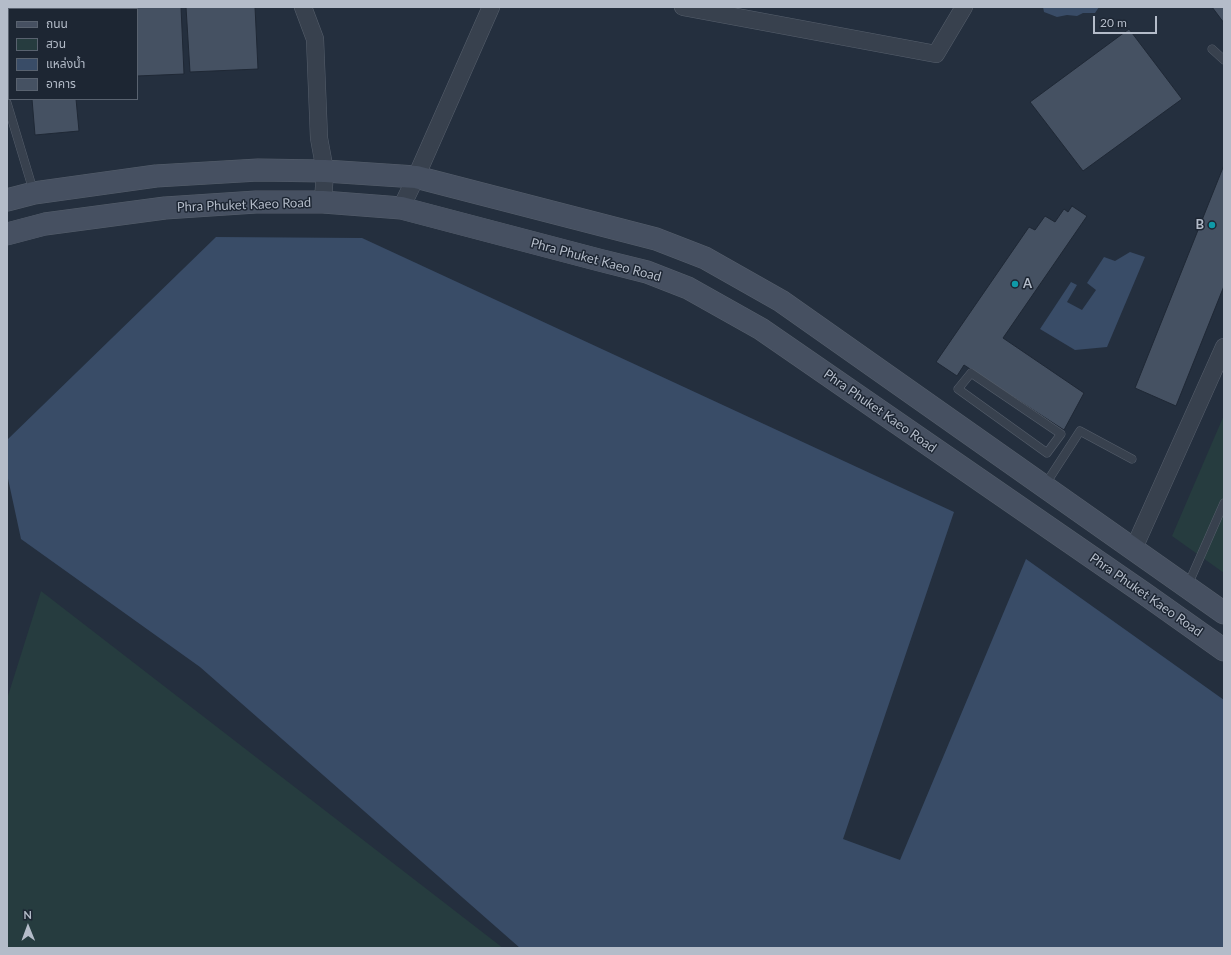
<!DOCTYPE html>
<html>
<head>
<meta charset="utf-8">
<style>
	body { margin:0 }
	#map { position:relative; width:1231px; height:955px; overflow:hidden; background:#242f3e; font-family:Lato,"Noto Sans Thai",sans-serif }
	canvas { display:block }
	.frame { position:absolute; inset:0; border:8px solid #b4bcc9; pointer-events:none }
	.legend { position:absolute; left:8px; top:8px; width:130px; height:92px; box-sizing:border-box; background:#1d2633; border:1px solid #59626f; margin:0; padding:5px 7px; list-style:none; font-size:12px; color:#b4bcc9 }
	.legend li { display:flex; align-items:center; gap:8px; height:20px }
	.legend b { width:20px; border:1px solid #59626f }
	.north { position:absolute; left:8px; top:907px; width:40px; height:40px; -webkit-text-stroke:3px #1d2633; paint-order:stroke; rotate:359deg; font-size:11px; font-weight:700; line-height:16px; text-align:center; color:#b4bcc9 }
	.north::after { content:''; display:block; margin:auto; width:14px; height:18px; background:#b4bcc9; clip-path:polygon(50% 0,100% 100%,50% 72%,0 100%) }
	.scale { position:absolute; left:1093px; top:16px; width:64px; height:18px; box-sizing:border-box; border:2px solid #b4bcc9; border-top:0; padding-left:5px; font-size:12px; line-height:14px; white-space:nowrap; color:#b4bcc9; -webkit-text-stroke:3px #1d2633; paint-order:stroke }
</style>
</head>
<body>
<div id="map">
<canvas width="1231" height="955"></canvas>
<div class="frame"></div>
<ul class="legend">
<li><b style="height:5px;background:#465061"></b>ถนน</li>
<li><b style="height:11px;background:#263c3f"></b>สวน</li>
<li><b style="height:11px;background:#394c67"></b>แหล่งน้ำ</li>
<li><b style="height:11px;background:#455162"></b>อาคาร</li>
</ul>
<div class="north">N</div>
<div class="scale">20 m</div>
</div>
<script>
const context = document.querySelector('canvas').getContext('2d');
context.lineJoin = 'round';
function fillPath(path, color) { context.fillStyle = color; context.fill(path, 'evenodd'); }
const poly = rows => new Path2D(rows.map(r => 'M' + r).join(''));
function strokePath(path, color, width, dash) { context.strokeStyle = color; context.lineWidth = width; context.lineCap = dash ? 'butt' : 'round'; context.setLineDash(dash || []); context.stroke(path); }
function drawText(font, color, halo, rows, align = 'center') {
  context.font = font + ' Lato,sans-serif'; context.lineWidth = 3; context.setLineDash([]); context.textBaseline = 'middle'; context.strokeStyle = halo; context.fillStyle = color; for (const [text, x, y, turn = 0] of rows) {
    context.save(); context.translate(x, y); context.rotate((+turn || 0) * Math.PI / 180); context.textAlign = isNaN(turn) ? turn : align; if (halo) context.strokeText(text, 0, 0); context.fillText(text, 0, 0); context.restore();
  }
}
const green = poly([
	[1224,415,1224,573,1172,536],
	[41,591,503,948,7,948,7,699]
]);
const water = poly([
	[1043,7,1099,7,1095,13,1083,13,1077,16,1067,15,1057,17,1044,12],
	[216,237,362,238,954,512,843,839,900,860,1026,559,1224,700,1224,948,520,948,200,667,21,539,7,474,7,440],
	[1130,252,1145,257,1107,347,1075,350,1040,329,1071,282,1077,285,1067,302,1082,310,1096,290,1087,283,1104,257,1115,261]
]);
const building = poly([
	[22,7,66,7,66,9,22,9,22,7],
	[129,7,181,7,184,74,137,76,137,9,129,9,129,7],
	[186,7,255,7,258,69,190,72,186,7],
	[1212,7,1224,7,1224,23,1212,7],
	[1129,29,1182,99,1083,171,1030,102,1129,29],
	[32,99,76,99,79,131,35,135,32,99],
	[1224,165,1224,286,1176,406,1135,388,1224,165],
	[1072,206,1087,216,1003,338,1084,393,1064,430,964,365,957,376,936,362,1029,227,1035,230,1045,216,1055,222,1064,209,1068,212,1072,206]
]);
const service = poly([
	[116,7,116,9],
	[1212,49,1224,60],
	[7,103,34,193],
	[971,373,1061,434,1047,453,958,389,971,373],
	[1045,485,1080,431,1132,459],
	[1187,587,1224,503]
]);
const minor = poly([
	[303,7,315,39,319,138,325,171,323,202],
	[683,7,936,54,964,7],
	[401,208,416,177,491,7],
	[1134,548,1224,347]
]);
const secondary = poly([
	[7,200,34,193,156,176,258,170,325,171,416,177,656,239,705,258,781,301,1224,613],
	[7,234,45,224,165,208,256,202,323,202,401,208,599,260,647,272,688,288,761,329,1145,594,1224,650]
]);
const markers = [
	[1212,225,4,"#0f9aa8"],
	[1015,284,4,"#0f9aa8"]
];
const streetNames = [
	["Phra Phuket Kaeo Road",244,205,-2],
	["Phra Phuket Kaeo Road",596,260,15],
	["Phra Phuket Kaeo Road",880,411,35],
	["Phra Phuket Kaeo Road",1146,595,35]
];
const poiNames = [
	["B",1204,225],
	["A",1023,284,"left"]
];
fillPath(green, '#263c3f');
fillPath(water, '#394c67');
fillPath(building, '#455162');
strokePath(building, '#1f2835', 1);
strokePath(service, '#565f6c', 9);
strokePath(minor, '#565f6c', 18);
strokePath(secondary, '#565f6c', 23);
strokePath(service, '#38414e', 8);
strokePath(minor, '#38414e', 17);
strokePath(secondary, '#465061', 22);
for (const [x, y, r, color] of markers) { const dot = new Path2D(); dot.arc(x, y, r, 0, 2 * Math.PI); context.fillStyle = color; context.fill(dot); strokePath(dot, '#1d2633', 1.5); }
drawText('13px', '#b4bcc9', '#1d2633', streetNames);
drawText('bold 13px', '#b4bcc9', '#1d2633', poiNames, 'right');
</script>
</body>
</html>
